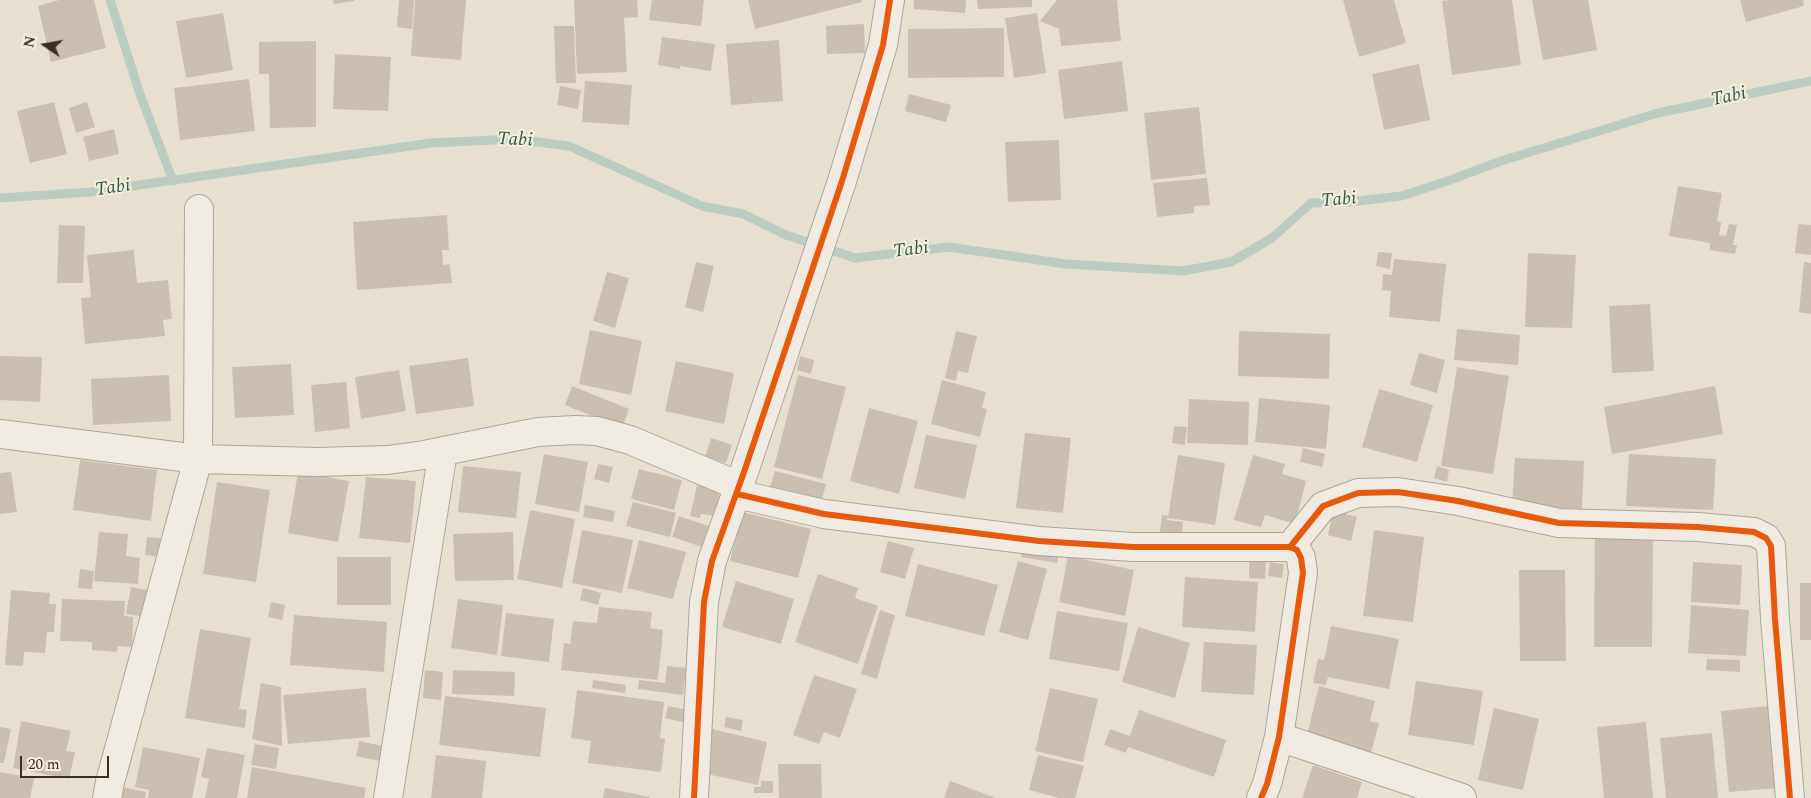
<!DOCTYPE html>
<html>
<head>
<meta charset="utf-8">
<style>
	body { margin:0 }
	#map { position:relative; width:1811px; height:798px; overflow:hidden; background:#e7e0d1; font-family:Spectral,serif }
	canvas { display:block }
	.north { position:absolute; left:20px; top:20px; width:50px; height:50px; -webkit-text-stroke:4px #f7eed8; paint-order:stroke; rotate:282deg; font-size:14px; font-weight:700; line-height:20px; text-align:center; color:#3d2e20 }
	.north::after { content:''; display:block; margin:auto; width:18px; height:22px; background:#3d2e20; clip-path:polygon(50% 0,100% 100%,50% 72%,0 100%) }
	.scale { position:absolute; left:20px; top:756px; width:89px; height:22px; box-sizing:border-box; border:2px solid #3d2e20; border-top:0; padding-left:6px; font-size:15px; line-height:18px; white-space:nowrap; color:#3d2e20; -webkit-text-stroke:4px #f7eed8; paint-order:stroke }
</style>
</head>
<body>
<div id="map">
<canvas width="1811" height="798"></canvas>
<div class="north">N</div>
<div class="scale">20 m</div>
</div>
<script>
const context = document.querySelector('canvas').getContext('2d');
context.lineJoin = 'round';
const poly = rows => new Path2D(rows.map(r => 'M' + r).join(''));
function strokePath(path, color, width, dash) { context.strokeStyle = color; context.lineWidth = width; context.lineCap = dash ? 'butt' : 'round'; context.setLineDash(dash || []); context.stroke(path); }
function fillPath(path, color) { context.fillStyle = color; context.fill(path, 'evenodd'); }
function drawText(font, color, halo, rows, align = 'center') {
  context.font = font + ' Spectral,serif'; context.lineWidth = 4; context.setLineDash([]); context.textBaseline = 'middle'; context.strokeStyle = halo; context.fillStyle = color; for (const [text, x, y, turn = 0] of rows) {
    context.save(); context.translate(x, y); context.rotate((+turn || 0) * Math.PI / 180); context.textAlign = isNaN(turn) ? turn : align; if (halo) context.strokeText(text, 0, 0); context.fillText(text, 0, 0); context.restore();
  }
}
const stream = poly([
	[110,0,140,94,173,181],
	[0,198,91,192,431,143,514,139,569,146,702,206,743,214,786,235,855,258,949,247,1066,264,1183,271,1231,262,1272,238,1311,203,1349,202,1401,196,1445,182,1501,161,1658,113,1811,81]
]);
const building = poly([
	[59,0,94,0,106,48,51,62,38,6],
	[333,0,354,0,354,1,334,4],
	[399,0,414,0,412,29,397,27],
	[415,0,466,0,461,60,411,56],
	[574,0,637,0,638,17,624,18,627,72,577,74],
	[652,0,704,0,701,26,649,20],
	[748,0,862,0,862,2,755,29],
	[914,0,966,0,965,13,914,9],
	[977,0,1032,0,1032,7,978,9],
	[1057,0,1117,0,1121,41,1061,46,1059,29,1040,21],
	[1343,0,1394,0,1406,43,1359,57],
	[1451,0,1512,0,1521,65,1452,75,1442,1],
	[1532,0,1588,0,1597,50,1543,60],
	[1740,0,1803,0,1804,6,1746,22],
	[223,13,233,70,186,78,176,21],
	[1037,13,1046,73,1014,78,1005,18],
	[864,24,865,53,827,54,826,26],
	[554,26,574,26,576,83,556,83],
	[1004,28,1004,77,908,78,908,29],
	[662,37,715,44,711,71,680,66,680,69,658,65],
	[779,40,783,101,731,105,726,44],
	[316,41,316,127,270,128,269,74,259,74,259,42],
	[335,54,391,57,388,111,333,109],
	[1122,61,1128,111,1064,119,1058,70],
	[1419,64,1430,120,1384,130,1372,74],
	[249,79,255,131,180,140,174,88],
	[585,81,632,85,629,125,582,122],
	[560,86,581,90,578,109,557,105],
	[909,94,951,105,946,122,905,111],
	[54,102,67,154,30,163,17,111],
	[87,102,95,127,76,133,69,108],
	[1199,107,1206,174,1151,180,1144,113],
	[114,129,119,154,89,161,83,137],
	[1059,140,1061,200,1008,202,1005,142],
	[1207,178,1210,205,1194,206,1194,213,1157,217,1153,183],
	[1678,186,1722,193,1717,221,1721,222,1719,235,1726,236,1729,224,1737,225,1733,245,1737,245,1735,254,1710,250,1710,243,1669,236],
	[447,215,449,250,442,250,443,265,450,264,452,283,357,290,353,222],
	[1798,224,1811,225,1811,255,1795,253],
	[59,225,85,226,83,283,57,283],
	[134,250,137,283,168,280,172,319,163,320,165,336,85,344,81,298,91,297,87,255],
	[1378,252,1392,253,1390,269,1376,266],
	[1528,253,1576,255,1572,328,1525,327],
	[1394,259,1446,264,1440,322,1389,317,1391,291,1382,290,1383,274,1392,275],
	[696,262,714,266,703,312,685,307],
	[1804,262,1811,263,1811,314,1799,312],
	[607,272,629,278,615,328,593,321],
	[1650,304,1654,371,1612,373,1609,306],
	[1457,329,1520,335,1518,365,1454,360],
	[590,330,642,341,631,395,579,384],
	[956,331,977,336,968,373,958,371,956,381,945,378],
	[1239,331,1330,334,1329,379,1238,376],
	[1419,353,1445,360,1437,393,1410,385],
	[0,356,42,357,40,402,0,400],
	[800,356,814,360,811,374,797,370],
	[468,358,474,406,416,414,409,366],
	[676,361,734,373,724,424,665,411],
	[291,364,294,415,235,418,232,367],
	[1457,367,1509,376,1493,474,1441,466],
	[399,370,406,411,361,419,355,377],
	[169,375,171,421,93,425,91,379],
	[798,375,846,387,822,479,774,467],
	[942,380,986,392,982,408,987,409,980,437,931,424],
	[346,382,350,428,315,432,311,385],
	[572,386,629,409,622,428,565,405],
	[1715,386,1723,434,1612,454,1604,407],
	[1379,389,1433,405,1417,462,1362,447],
	[1259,398,1330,405,1326,449,1255,442],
	[1189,399,1249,402,1248,445,1187,443],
	[869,408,918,421,899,494,850,481],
	[1174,426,1187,427,1185,445,1172,443],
	[1025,433,1071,438,1063,513,1016,508],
	[926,435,977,445,965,499,914,488],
	[711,438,732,445,726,463,705,457],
	[1303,448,1325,454,1322,467,1300,462],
	[544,454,588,462,579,512,535,504],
	[1629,454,1716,459,1713,510,1626,506],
	[1178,455,1225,463,1215,525,1168,518],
	[1253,455,1285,464,1282,474,1306,481,1295,524,1265,515,1261,527,1234,520],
	[1515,458,1584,461,1582,509,1512,505],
	[80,460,157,470,151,521,73,510],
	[598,464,613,467,609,483,594,479],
	[463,466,521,472,516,518,458,512],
	[1437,466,1449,470,1447,482,1434,478],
	[639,469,682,480,674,510,631,499],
	[775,471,826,484,821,503,769,490],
	[11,472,17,512,0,514,0,473],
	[298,472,349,481,338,542,288,533],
	[366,477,416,481,410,543,359,538],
	[217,482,270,490,256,582,203,574],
	[697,485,720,490,715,516,701,514,700,518,690,516],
	[633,502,676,513,670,537,626,526],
	[585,505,615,511,613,522,583,517],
	[530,510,575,519,562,588,517,579],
	[1333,511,1357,517,1351,541,1328,535],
	[742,512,811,529,798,578,730,561],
	[1162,515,1168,516,1167,520,1183,522,1182,535,1160,532],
	[679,516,709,526,702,547,672,537],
	[1595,529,1653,530,1652,647,1594,647],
	[582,530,633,540,622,593,572,583],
	[1374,530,1424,537,1413,622,1363,616],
	[99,532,128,534,126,556,140,558,138,584,94,581],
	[513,532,514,580,455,581,453,534],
	[147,537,165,539,163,557,145,555],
	[639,540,686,552,673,599,627,588],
	[888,541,914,548,905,579,880,572],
	[1024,541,1060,548,1057,563,1021,557],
	[1068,556,1134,570,1125,616,1059,602],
	[337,557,391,557,391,605,337,605],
	[1249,560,1266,561,1265,579,1249,578],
	[1018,561,1047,569,1028,640,999,632],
	[1270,562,1284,564,1282,578,1268,576],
	[1693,562,1742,565,1740,605,1691,602],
	[918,564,998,585,984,636,905,616],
	[80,569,94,571,92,589,78,588],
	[1519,570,1565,570,1566,661,1520,661],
	[818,574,858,588,855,598,878,606,858,664,795,642],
	[1185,577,1258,582,1255,632,1182,627],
	[736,581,794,599,781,644,722,627],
	[1800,583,1811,583,1811,640,1800,640],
	[131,587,152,591,147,617,126,614],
	[583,588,601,593,598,605,580,600],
	[11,590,50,593,49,604,56,604,54,632,47,632,45,653,24,652,23,666,5,665],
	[62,599,125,601,124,616,133,617,132,647,118,646,117,652,92,650,92,642,60,641],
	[458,599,503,605,497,655,451,648],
	[271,602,285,605,282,620,268,617],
	[1691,605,1749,610,1746,656,1688,653],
	[599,607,652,612,650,628,663,630,658,680,561,670,564,643,570,644,573,621,597,623],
	[880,610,895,615,877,679,861,674],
	[1057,611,1128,623,1119,671,1049,659],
	[506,613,554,619,549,662,501,656],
	[294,615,387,622,384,672,290,665],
	[1331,626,1399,639,1389,689,1328,677,1326,685,1313,683,1318,659,1324,660],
	[1138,627,1190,643,1175,698,1122,682],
	[200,629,251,638,239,709,247,710,245,728,185,718],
	[1204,642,1257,645,1254,695,1201,692],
	[1707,659,1740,660,1740,672,1706,670],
	[667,666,686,668,683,695,638,689,639,680,665,683],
	[425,670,443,672,441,700,423,698],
	[453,670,515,672,514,696,452,694],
	[814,675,857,689,840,738,824,732,819,744,793,735],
	[593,680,626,685,625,693,592,688],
	[1416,681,1483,691,1474,745,1408,735],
	[261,683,281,687,282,746,252,739],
	[1319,686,1375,701,1370,721,1379,723,1370,757,1307,735],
	[366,688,370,737,288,744,283,695],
	[1050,688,1098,699,1083,762,1035,751],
	[577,690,664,702,660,738,665,739,661,772,588,763,591,741,571,738],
	[445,696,546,708,540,757,439,745],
	[668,706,688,710,686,723,665,718],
	[1769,706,1777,788,1729,792,1721,711],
	[1494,708,1539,719,1523,790,1478,780],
	[1139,710,1226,740,1214,777,1128,747,1126,753,1104,745,1110,729,1130,736],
	[726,717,743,720,741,731,724,727],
	[21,721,71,731,66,751,75,752,69,779,13,768],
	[1646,722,1653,798,1604,798,1597,727],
	[0,727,11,729,4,763,0,763],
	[712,729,767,742,758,785,702,773],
	[1712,733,1718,798,1666,798,1660,738],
	[359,741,393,748,389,763,356,756],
	[255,744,279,748,276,769,251,765],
	[143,747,200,758,192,798,148,798,149,790,135,787],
	[207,748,245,755,237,798,205,798,209,779,201,777],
	[436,755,486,761,482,798,431,798],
	[1038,755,1084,766,1075,798,1059,798,1029,790],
	[778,764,821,764,822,798,779,798],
	[1313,765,1362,782,1357,798,1302,798],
	[252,767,366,788,364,798,247,798],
	[0,772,34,778,30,798,0,798],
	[761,781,773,781,773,793,754,793,754,787,761,787],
	[950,781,996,798,944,798],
	[118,786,146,792,145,798,116,798],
	[605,788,650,797,650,798,603,798]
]);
const minor = poly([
	[0,434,198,459,317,462,388,460,424,455,538,432,575,430,597,431,630,440,739,486],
	[737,494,824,514,1039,541,1133,547,1290,547,1297,550,1301,558,1303,573,1279,737,1267,784,1261,798],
	[1290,547,1323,506,1358,493,1398,492,1458,501,1559,523,1698,527,1754,532,1766,538,1771,546,1775,619,1790,798],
	[1279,737,1462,798],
	[107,798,110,782,198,459,199,209],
	[388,798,443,451],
	[694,798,704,602,712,561,744,472,842,181,883,45,890,0]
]);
const cycleway = poly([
	[737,494,824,514,1039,541,1133,547,1290,547,1297,550,1301,558,1303,573,1279,737,1267,784,1261,798],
	[1290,547,1323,506,1358,493,1398,492,1458,501,1559,523,1698,527,1754,532,1766,538,1771,546,1775,619,1790,798],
	[694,798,704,602,712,561,744,472,842,181,883,45,890,0]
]);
const waterNames = [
	["Tabi",1729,98,-12],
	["Tabi",515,141,2],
	["Tabi",113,189,-8],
	["Tabi",1339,201,-5],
	["Tabi",911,251,-7]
];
strokePath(stream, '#bcccc2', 9);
fillPath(building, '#cbbfb2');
strokePath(minor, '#ada599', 30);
strokePath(minor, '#efebe3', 28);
strokePath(cycleway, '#e8590c', 6);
drawText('italic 19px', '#2f5d5a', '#f7eed8', waterNames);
</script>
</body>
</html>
